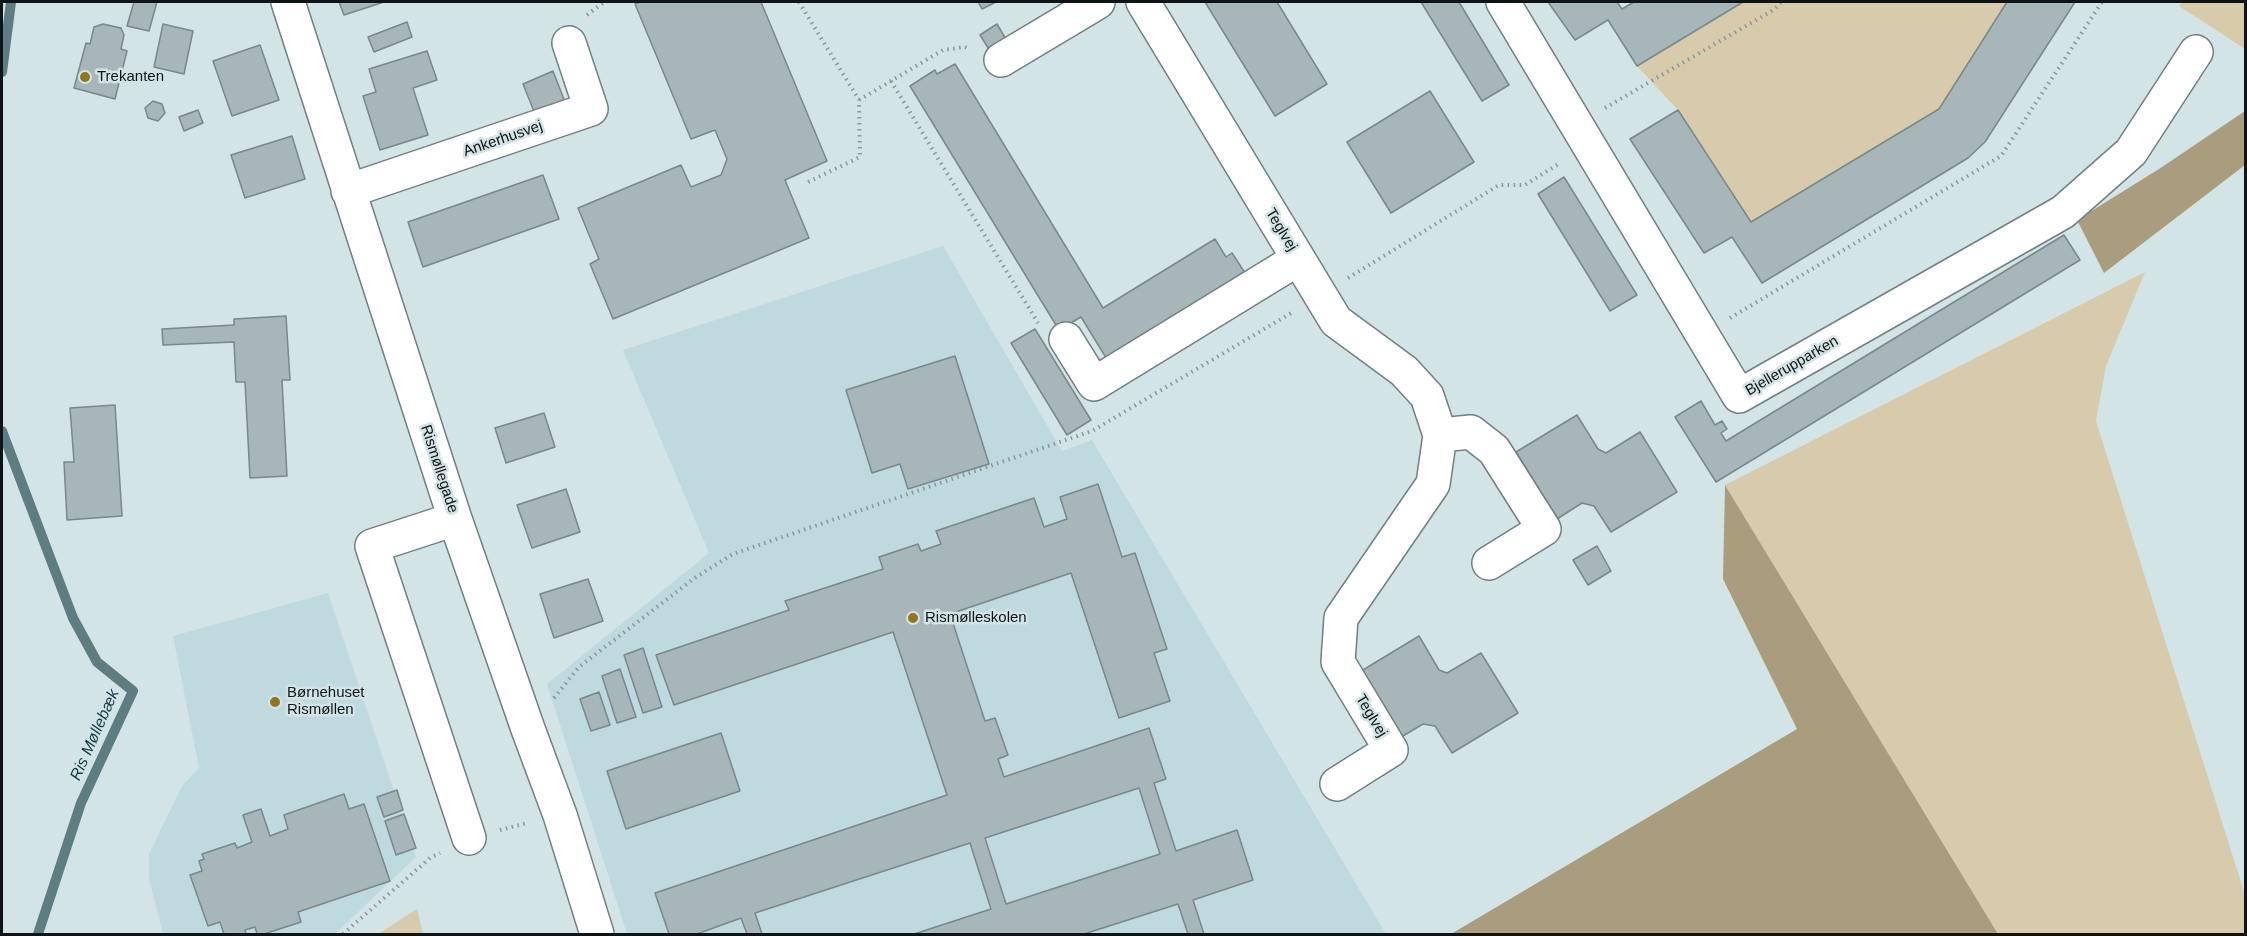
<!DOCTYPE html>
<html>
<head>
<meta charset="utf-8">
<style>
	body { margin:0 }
	#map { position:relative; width:2247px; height:936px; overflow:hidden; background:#d2e4e6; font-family:Arial,sans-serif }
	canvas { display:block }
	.frame { position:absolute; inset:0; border:3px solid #0f1516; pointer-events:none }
</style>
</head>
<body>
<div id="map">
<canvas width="2247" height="936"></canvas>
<div class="frame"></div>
</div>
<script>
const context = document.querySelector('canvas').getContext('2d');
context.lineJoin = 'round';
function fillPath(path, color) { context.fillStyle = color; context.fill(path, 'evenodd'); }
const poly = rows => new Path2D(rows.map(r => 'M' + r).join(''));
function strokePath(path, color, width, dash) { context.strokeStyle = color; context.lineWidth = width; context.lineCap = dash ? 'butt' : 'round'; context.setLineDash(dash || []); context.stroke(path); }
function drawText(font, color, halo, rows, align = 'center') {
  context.font = font + ' Arial,sans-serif'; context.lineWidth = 5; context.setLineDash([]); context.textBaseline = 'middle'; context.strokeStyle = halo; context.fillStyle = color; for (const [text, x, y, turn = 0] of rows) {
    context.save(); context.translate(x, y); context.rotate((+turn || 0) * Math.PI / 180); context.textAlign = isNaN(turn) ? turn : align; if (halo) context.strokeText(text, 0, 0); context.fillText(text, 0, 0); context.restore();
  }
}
const built = poly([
	[943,246,1062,451,1092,440,1386,934,627,934,547,684,709,553,623,350],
	[328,593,416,857,335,934,163,934,149,879,149,854,182,786,199,768,173,636]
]);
const green = poly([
	[1743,2,2007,2,1939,109,1751,222,1678,110,1637,66],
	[2182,2,2245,2,2245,49,2179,6],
	[2145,272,2106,366,2096,421,2245,895,2245,934,1998,934,1725,485],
	[417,909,423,934,378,934]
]);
const forest = poly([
	[2245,111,2245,165,2104,273,2077,220,2159,169],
	[1725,485,1998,934,1451,934,1797,729,1723,579]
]);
const stream = poly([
	[2,72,11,2],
	[2,431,73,618,97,662,133,691,81,803,38,934]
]);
const building = poly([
	[134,2,157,2,149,31,127,26,134,2],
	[339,2,384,2,344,15,339,2],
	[640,2,761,2,827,161,785,180,809,238,613,319,590,264,599,259,578,208,681,165,691,187,721,175,727,159,715,130,691,139,635,4,640,2],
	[978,2,996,2,982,9,978,2],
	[1205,2,1277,2,1327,84,1275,116,1205,2],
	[1421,2,1459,2,1509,85,1482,101,1421,2],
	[1548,2,1617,2,1622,9,1634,2,1743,2,1637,66,1608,20,1575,40,1548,2],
	[2007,2,2075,2,1985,142,1968,158,1762,283,1732,237,1704,253,1630,139,1678,110,1751,222,1939,109,2007,2],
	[407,22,412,37,374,52,368,37,407,22],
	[103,24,121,28,124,35,121,49,127,51,115,99,74,88,86,43,90,44,94,27,103,24],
	[163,24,193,31,184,74,154,67,163,24],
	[997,24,1007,41,990,51,980,35,997,24],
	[260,45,279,100,232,116,213,61,260,45],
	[427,51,437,80,413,88,428,135,380,150,363,96,376,92,369,69,427,51],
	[955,64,1103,308,1215,239,1226,257,1232,253,1247,276,1108,361,1081,317,1059,330,910,86,935,70,937,74,955,64],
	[553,71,565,102,535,114,523,84,553,71],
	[1430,91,1474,162,1391,213,1347,142,1430,91],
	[153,101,162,104,165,113,158,121,148,118,145,108,153,101],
	[198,110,203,123,184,131,179,117,198,110],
	[292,136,305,179,245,198,231,155,292,136],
	[543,175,559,219,423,267,408,222,543,175],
	[1564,177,1637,295,1610,311,1538,194,1564,177],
	[2064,235,2080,260,1716,482,1675,417,1701,401,1715,425,1722,421,1727,429,1721,433,1726,441,2064,235],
	[286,316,290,380,282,380,287,476,250,478,245,382,236,382,234,342,163,345,162,329,234,325,234,319,286,316],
	[1035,329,1091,420,1067,435,1011,343,1035,329],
	[955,356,989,464,908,489,900,464,872,473,846,390,955,356],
	[115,405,122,516,67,520,64,462,74,462,70,408,115,405],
	[544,413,555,447,506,463,495,428,544,413],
	[1577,415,1598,449,1606,453,1640,432,1677,492,1611,532,1594,506,1582,503,1557,519,1516,452,1577,415],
	[1098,484,1122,557,1135,553,1167,649,1154,653,1170,701,1119,718,1071,573,950,614,985,721,995,718,1008,755,998,759,1004,777,1149,728,1166,779,1154,783,1176,851,1237,830,1253,880,1193,900,1204,934,1188,934,1178,904,1084,934,914,934,991,909,970,843,755,913,762,934,747,934,741,918,697,934,669,934,655,893,947,795,893,632,674,705,656,655,789,610,785,601,883,569,879,557,918,544,921,551,941,544,936,531,1034,498,1044,527,1067,519,1060,497,1098,484],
	[1139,788,1160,854,1006,904,985,838,1139,788],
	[566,489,580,532,532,548,517,505,566,489],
	[1597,546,1611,571,1588,585,1573,560,1597,546],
	[588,579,603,621,554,638,540,594,588,579],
	[1419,636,1439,670,1447,673,1481,653,1518,713,1452,753,1435,726,1423,724,1398,739,1358,673,1419,636],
	[643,648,662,707,643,713,624,655,643,648],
	[620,669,636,717,617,723,602,676,620,669],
	[599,692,610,725,591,731,580,699,599,692],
	[721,733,740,791,626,829,607,771,721,733],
	[397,790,403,810,384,817,377,797,397,790],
	[344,794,349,809,364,804,390,881,298,912,301,922,264,934,257,934,255,927,245,930,246,934,224,934,220,922,208,926,190,875,202,871,199,861,204,859,202,854,235,843,237,848,252,842,243,815,261,809,270,836,288,829,284,815,344,794],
	[404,814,416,848,396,855,385,821,404,814]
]);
const path = poly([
	[799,2,859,100,860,157,806,183],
	[587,15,604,2],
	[891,81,1038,323],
	[859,100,943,50,965,47,970,49],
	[1605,108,1775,9,1781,2],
	[1348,278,1499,185,1525,185,1560,163],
	[1730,318,2001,156,2102,2],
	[554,698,579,667,696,577,733,554,1092,431,1293,312],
	[500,830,527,823],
	[343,934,430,858,440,853]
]);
const minor = poly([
	[288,2,455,519,528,729,560,815,597,934],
	[1143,2,1336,321,1404,371,1427,396,1440,435,1433,484,1341,618,1338,662,1391,750,1337,784],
	[1503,2,1739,396,2063,212,2131,152,2196,52],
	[1001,60,1098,2],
	[348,191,591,109,569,43],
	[1066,339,1094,384,1298,259],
	[1440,435,1471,432,1494,450,1544,529,1489,563],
	[455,519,372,546,469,838]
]);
const markers = [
	[85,77,6,"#94751c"],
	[913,618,6,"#94751c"],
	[275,702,6,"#94751c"]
];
const poiNames = [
	["Trekanten",97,77],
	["Rismølleskolen",925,618],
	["Børnehuset",287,693],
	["Rismøllen",287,710]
];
const streetNames = [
	["Ankerhusvej",503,139,-19],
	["Teglvej",1281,230,59],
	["Bjellerupparken",1792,366,-30],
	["Rismøllegade",439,469,72],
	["Teglvej",1371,716,59]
];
const waterNames = [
	["Ris Møllebæk",95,735,-66]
];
fillPath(built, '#bfdade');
fillPath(green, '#d8cbab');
fillPath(forest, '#aa9d7d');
strokePath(stream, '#5d7d81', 10);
fillPath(building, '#a6b6b9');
strokePath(building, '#78888b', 1.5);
strokePath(minor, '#708083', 36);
strokePath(path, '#8b989a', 4, [1.5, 4.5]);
strokePath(minor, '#fff', 33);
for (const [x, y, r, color] of markers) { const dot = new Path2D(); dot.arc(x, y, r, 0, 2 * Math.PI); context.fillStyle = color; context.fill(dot); strokePath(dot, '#d2e4e6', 2); }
drawText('15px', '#0f1516', '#d2e4e6', poiNames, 'left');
drawText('15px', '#0f1516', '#d2e4e6', streetNames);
drawText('italic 16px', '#123c41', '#d2e4e6', waterNames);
</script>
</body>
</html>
